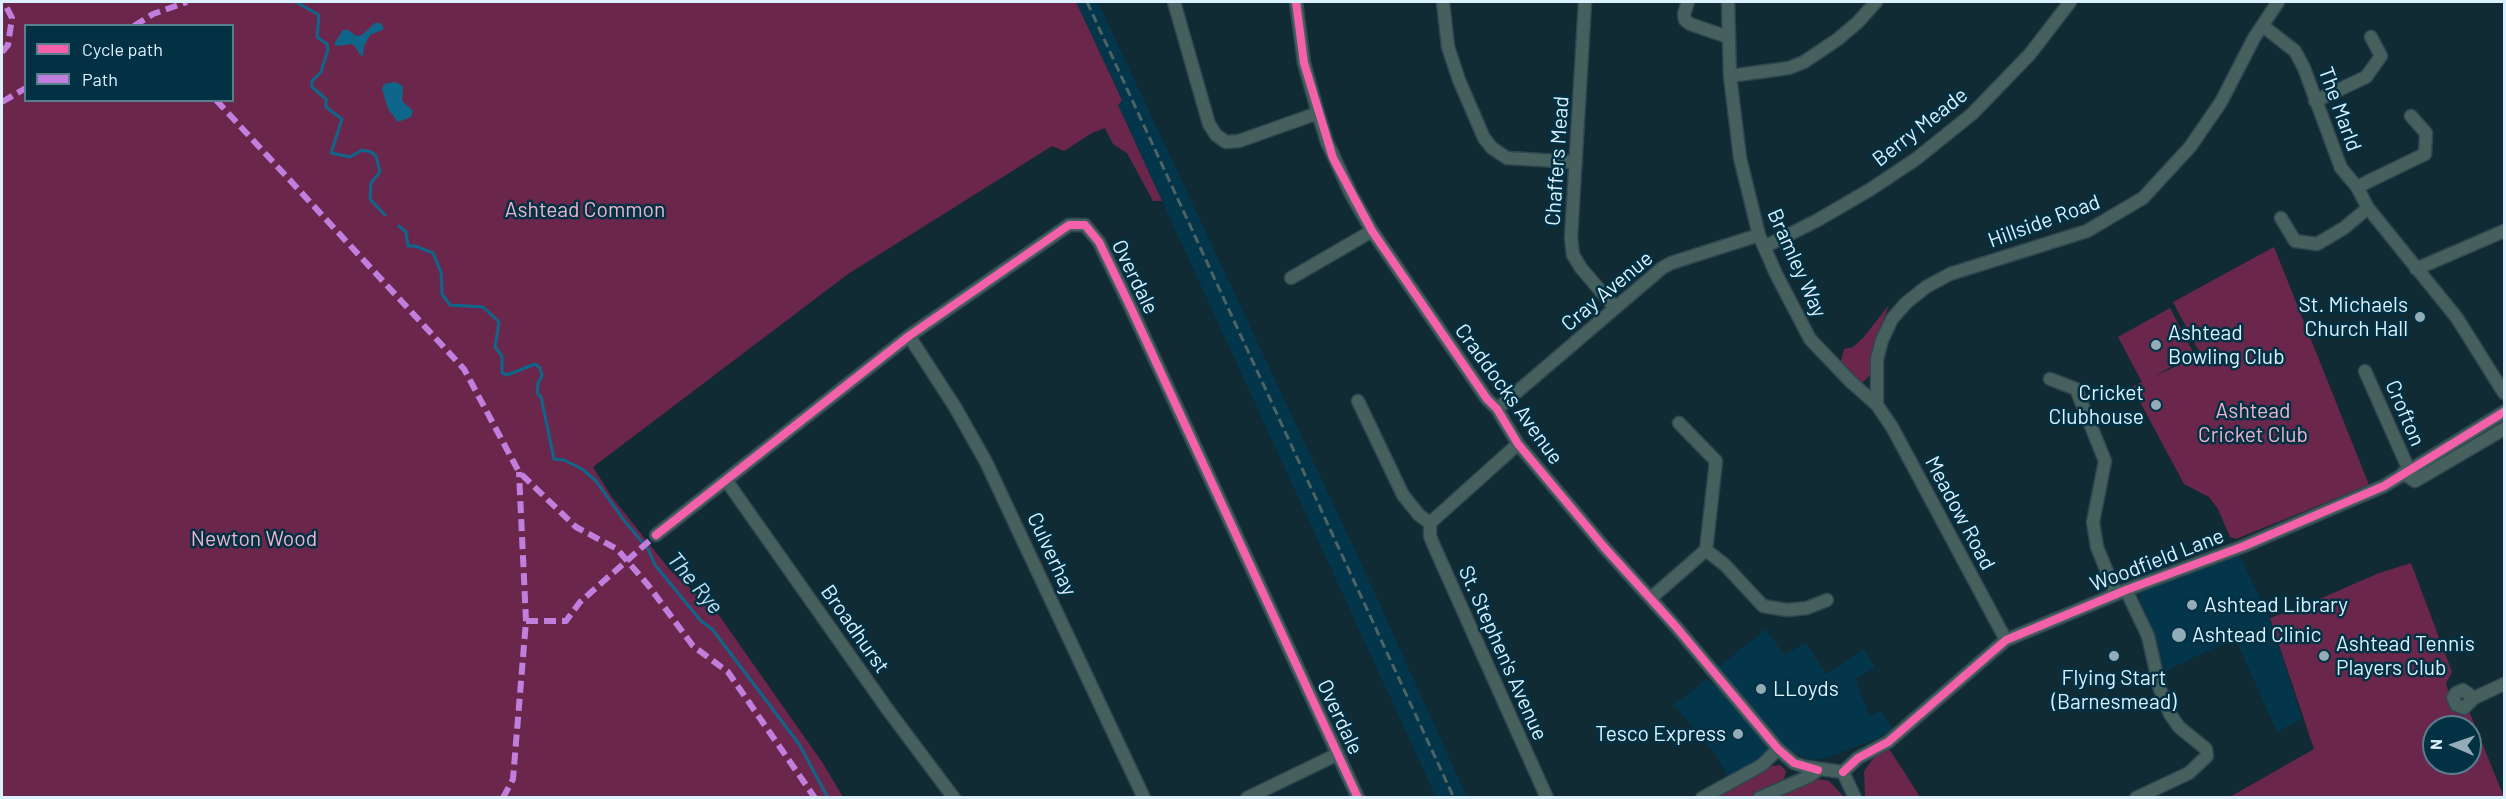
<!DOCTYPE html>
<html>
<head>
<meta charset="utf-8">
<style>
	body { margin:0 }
	#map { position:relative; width:2506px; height:799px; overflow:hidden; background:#112b35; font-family:Barlow,sans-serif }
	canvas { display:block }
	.frame { position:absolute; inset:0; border:3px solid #dbf1fe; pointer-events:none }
	.legend { position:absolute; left:24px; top:24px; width:210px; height:78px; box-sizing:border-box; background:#023144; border:2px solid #597e8e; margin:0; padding:8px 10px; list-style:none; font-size:18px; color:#dbf1fe }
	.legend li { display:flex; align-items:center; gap:12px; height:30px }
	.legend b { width:30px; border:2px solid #597e8e }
	.north { position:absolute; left:2422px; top:715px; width:60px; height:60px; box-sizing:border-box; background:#023144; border:2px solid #597e8e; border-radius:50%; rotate:272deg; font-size:16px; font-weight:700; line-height:24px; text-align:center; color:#dbf1fe }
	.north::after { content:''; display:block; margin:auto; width:21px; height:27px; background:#94acb8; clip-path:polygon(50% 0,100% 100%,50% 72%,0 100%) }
</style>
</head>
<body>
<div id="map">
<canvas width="2506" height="799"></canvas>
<div class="frame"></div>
<ul class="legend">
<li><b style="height:8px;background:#f560ab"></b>Cycle path</li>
<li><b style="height:8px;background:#c07fdc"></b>Path</li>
</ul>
<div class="north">N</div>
</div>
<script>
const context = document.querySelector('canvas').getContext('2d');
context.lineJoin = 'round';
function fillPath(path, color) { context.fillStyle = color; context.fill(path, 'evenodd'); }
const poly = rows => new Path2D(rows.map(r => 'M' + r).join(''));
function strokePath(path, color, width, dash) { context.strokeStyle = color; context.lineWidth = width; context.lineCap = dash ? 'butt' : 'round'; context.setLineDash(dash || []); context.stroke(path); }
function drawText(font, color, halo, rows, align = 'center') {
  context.font = font + ' Barlow,sans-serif'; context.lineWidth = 5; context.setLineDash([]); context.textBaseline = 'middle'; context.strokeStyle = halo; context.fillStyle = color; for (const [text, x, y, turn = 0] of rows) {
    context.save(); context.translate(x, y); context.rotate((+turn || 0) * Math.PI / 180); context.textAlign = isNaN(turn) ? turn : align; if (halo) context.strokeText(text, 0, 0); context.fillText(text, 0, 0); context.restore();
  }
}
const built = poly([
	[1076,2,1098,2,1366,574,1467,797,1436,797,1118,105,1122,99],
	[2234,545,2270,618,2302,719,2277,732,2235,638,2164,672,2157,641,2140,600,2137,580,2210,552],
	[1766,629,1784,655,1806,643,1826,674,1864,649,1875,667,1855,679,1870,716,1881,711,1893,729,1875,740,1822,759,1807,759,1786,749,1714,666,1721,665],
	[1707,679,1714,686,1718,686,1769,746,1760,763,1729,779,1717,756,1674,705]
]);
const green = poly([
	[2,2,1076,2,1122,100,1118,105,1162,201,1153,201,1127,153,1113,144,1105,128,1092,133,1064,151,1052,146,848,274,593,467,611,496,670,570,718,614,822,762,843,797,2,797],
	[26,26,232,26,232,100,26,100],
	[2274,247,2369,485,2236,539,2230,537,2218,509,2209,497,2184,484,2132,387,2142,382,2118,337,2170,308,2194,354,2155,376,2201,355,2173,302],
	[1889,305,1871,352,1870,375,1863,382,1856,380,1840,365,1844,349,1853,347,1863,338],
	[2411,563,2452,672,2446,683,2453,706,2469,711,2504,797,2228,798,2314,749,2270,618,2301,607,2379,573],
	[2434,727,2470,727,2470,763,2434,763],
	[1885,750,1890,750,1920,797,1865,797,1864,771,1875,756],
	[1780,765,1786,771,1784,779,1751,797,1712,798,1772,766],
	[1813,778,1829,781,1844,797,1778,798,1799,783]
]);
const water = poly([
	[375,23,381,23,384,29,370,35,364,46,363,56,360,55,355,46,351,44,337,46,334,44,343,30,348,30,356,36,362,35],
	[395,82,403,86,402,101,413,111,411,117,398,122,388,109,382,89,384,84]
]);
const stream = poly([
	[296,2,319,15,317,37,327,44,328,49,321,72,312,81,312,87,326,99,326,107,342,119,331,153,350,157,362,150,371,152,376,156,380,172,371,183,370,199,385,215],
	[399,226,406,232,408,246,415,246,433,253,441,272,442,294,450,305,483,307,499,322,495,347,502,356,502,373,507,375,535,364,540,368,542,376,538,383,537,393,541,397,554,459,564,460,582,469,596,481,623,519,648,549,655,565,701,621,712,629,799,744,828,798]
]);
const minor = poly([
	[1174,2,1209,124,1216,135,1226,142,1239,141,1318,113],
	[1296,2,1304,63,1318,113,1327,142,1351,194,1372,231,1487,399,1497,409,1518,444,1604,547,1677,628,1778,749,1794,763,1806,767,1843,772],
	[1443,2,1448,47,1459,80,1484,138,1492,148,1507,158,1576,162],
	[1585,2,1571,238,1573,255,1581,268,1615,308],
	[1688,2,1684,14,1685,20,1690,24,1728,37],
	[1728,2,1730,76,1740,158,1759,235,1776,274,1810,339,1851,382,1877,405,1892,427,2006,640],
	[2263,26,2295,51,2304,68,2341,168,2357,187,2368,208,2457,318,2504,393],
	[1730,76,1789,68,1804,62,1838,39,1858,22,1876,2],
	[2315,101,2366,77,2381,56,2371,37],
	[2357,187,2425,154,2426,133,2411,116],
	[2281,218,2295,241,2317,244,2344,228,2368,208],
	[1764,247,1816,221,1871,189,1916,159,1972,114,2030,54,2070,2],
	[2416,269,2504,231],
	[1291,278,1372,231],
	[909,336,955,407,986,462,1144,798],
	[2365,371,2409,470],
	[2050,379,2076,389,2105,461,2093,522,2097,547,2116,594],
	[1358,401,1403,495,1419,515,1430,523,1430,536,1434,546,1547,798],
	[1877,405,1877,359,1882,340,1892,319,1906,303,1926,287,1950,274,2087,231,2143,198,2190,147,2221,102,2254,38,2278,2],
	[1497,409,1662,268,1671,263,1759,235],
	[2403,473,2415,481,2504,429],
	[726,480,888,710,954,798],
	[1430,523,1518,444],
	[656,535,909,336,1069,225,1085,225,1099,242,1130,306,1358,798],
	[1706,550,1725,565,1763,606,1787,610,1807,608,1827,600],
	[2126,590,2148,636,2160,689,2170,714,2179,727,2206,749,2207,756,2189,773,2136,798],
	[1651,598,1706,550,1716,461,1679,423],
	[2471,701,2470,695,2463,690,2456,693,2453,697,2456,705,2464,708,2474,698,2504,684],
	[1843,772,1858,758,1888,742,2006,640,2126,590,2244,546,2384,486,2504,412],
	[1843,772,1855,798],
	[1247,798,1338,754],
	[1702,798,1762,765,1778,749],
	[1759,798,1810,776,1818,770]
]);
const rail = poly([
	[1087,2,1454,798]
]);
const quiet = poly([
	[134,26,153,14,187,2],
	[2,52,8,45,12,18,4,2],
	[216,100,464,369,519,472,576,527,617,549,648,585,693,646,728,672,815,798],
	[2,102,26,88],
	[526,621,566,621,580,602,656,535],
	[503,798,513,779,526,621,519,472]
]);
const cycleway = poly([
	[1296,2,1304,63,1333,158,1372,231,1433,320,1487,399,1497,409,1518,444,1604,547,1677,628,1778,749,1794,763,1818,770],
	[656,535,909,336,1069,225,1085,225,1099,242,1130,306,1358,798],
	[1843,772,1858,758,1888,742,2006,640,2126,590,2244,546,2384,486,2504,412]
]);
const markers = [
	[2420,317,6,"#94acb8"],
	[2156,345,6,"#94acb8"],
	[2156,405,6,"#94acb8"],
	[2192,605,6,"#94acb8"],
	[2179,635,8,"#94acb8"],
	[2114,656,6,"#94acb8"],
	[2324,656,6,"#94acb8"],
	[1761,689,6,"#94acb8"],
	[1738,734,6,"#94acb8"]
];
const streetNames = [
	["The Marld",2340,109,70],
	["Berry Meade",1920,127,-38],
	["Chaffers Mead",1557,161,-86],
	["Hillside Road",2044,221,-20],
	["Bramley Way",1797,263,66],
	["Overdale",1135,277,64],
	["Cray Avenue",1607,291,-40],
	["Craddocks Avenue",1509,394,54],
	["Crofton",2405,413,67],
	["Meadow Road",1960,513,62],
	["Culverhay",1052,554,65],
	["Woodfield Lane",2157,560,-21],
	["Broadhurst",855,629,55],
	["St. Stephen's Avenue",1503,653,66],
	["Overdale",1340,717,65]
];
const parkNames = [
	["Ashtead Common",585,210],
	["Ashtead",2253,411],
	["Cricket Club",2253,435],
	["Newton Wood",254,539]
];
const poiNames = [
	["St. Michaels",2408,305,"right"],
	["Church Hall",2408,329,"right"],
	["Ashtead",2168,333],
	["Bowling Club",2168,357],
	["Cricket",2144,393,"right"],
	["Clubhouse",2144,417,"right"],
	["Ashtead Library",2204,605],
	["Ashtead Clinic",2192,635],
	["Ashtead Tennis",2336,644],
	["Players Club",2336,668],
	["Flying Start",2114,678,"center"],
	["(Barnesmead)",2114,702,"center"],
	["LLoyds",1773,689],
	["Tesco Express",1726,734,"right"]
];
const waterNames = [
	["The Rye",695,583,50]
];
fillPath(built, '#03354b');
fillPath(green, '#6b274b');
fillPath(water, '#0e678b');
strokePath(stream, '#0e678b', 3);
strokePath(minor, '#30454f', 15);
strokePath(minor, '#45605d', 12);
strokePath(rail, '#4d6465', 3, [9, 4.5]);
strokePath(quiet, '#c07fdc', 6, [12, 6]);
strokePath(cycleway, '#f560ab', 8);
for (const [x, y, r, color] of markers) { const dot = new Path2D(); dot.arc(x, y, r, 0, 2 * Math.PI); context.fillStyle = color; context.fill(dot); strokePath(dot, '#023144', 2); }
drawText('21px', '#dbf1fe', '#023144', streetNames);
drawText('21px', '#f1b3cc', '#023144', parkNames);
drawText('21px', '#dbf1fe', '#023144', poiNames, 'left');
drawText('italic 22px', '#c3e1f2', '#023144', waterNames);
</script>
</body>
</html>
